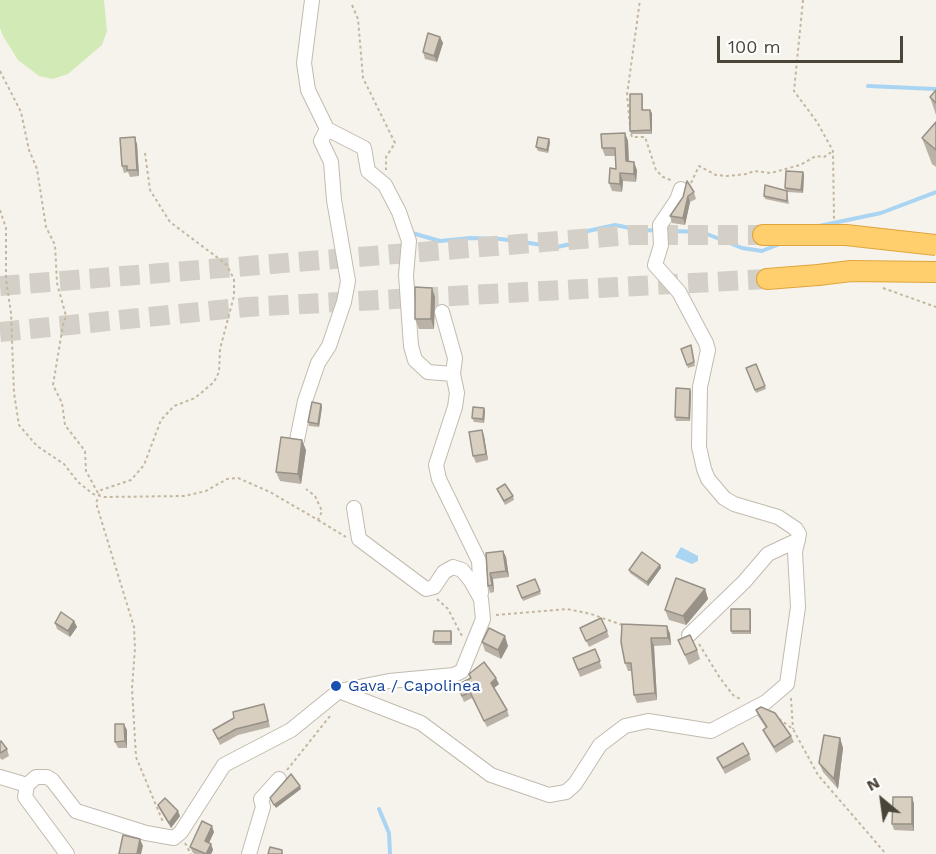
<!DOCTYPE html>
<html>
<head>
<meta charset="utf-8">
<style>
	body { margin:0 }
	#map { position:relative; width:936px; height:854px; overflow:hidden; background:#f6f3ec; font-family:"Work Sans",sans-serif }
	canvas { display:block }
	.north { position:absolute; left:852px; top:770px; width:60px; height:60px; -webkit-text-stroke:4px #fff; paint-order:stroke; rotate:331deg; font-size:16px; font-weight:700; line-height:24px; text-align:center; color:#4b4439 }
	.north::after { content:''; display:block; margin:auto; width:21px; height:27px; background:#4b4439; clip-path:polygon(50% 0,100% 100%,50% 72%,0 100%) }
	.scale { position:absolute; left:717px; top:36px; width:186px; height:27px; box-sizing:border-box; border:3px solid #4b4439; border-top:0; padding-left:8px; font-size:18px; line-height:21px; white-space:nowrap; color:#4b4439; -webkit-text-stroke:4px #fff; paint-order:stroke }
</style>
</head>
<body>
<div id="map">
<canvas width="936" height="854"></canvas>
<div class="north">N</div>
<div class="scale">100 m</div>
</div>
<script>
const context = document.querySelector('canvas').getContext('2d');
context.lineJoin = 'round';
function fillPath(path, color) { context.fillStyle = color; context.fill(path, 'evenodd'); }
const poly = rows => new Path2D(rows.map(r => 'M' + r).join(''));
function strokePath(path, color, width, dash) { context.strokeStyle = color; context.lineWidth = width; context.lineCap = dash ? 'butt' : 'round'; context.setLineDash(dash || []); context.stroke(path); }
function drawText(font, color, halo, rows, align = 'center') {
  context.font = font + ' "Work Sans",sans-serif'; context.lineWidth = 4.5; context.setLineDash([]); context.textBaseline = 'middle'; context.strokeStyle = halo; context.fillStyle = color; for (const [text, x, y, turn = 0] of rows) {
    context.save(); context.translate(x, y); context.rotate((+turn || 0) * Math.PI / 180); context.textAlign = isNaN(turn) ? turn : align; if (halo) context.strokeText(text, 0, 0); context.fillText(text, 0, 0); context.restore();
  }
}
const green = poly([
	[0,0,104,0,107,31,102,45,68,74,53,79,39,76,18,60,3,36,0,28]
]);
const water = poly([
	[681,547,698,556,698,561,692,564,675,557]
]);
const stream = poly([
	[868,86,936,89],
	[819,226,881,213,936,192],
	[412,233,440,241,470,238,501,239,557,247,571,244,588,231,615,225,640,230,702,232,742,248,762,251,782,243],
	[379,809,389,833,390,854]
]);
const highwayTunnel = poly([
	[0,286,631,235,763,235],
	[0,332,247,307,767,279]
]);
const path = poly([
	[803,0,794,91,817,122,833,151,834,219],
	[352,5,358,19,363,78,395,143,386,157,386,170],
	[0,71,21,112,29,150,37,169,46,227,55,245,57,283,66,316,63,325,53,385,62,403,65,425,85,451,86,471,99,495],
	[630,125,627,95,640,0],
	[631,134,632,137,645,137,656,170,663,177,673,181],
	[145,153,150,190,170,222,226,264,234,279,234,296,220,349,219,372,214,382,195,398,174,406,161,420,144,465,131,480,101,490,96,503,134,627,135,648,132,688,136,757,163,822],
	[691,183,699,166,716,175,727,176,747,174,754,171,771,173,800,165,816,156,824,157,833,151],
	[0,210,6,228,6,279,11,313,14,393,19,425,37,446,64,464,78,482,93,494,104,497,184,496,206,491,227,479,238,478,270,492,318,520,322,511,315,496,306,489],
	[883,288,936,307],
	[318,520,346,537],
	[437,599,448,609,462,636],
	[496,615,567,609,591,614,625,626],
	[699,644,720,678,733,695,742,700],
	[791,698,793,729],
	[779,719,793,729,818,775,886,854],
	[287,770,330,716],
	[185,843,191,854]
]);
const minor = poly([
	[312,0,304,63,308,90,327,129,364,148,368,171,385,185,399,212,409,241,406,275,411,346,415,360,428,372,453,374],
	[442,312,455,358,453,374,457,393,455,407,436,465,439,479,479,561,481,593],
	[297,440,305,401,318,363,329,346,344,302,348,281,334,200,331,162,321,141,327,129],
	[689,635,744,582,768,554,798,540],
	[339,691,421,723,491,775,549,795,566,792,575,784,600,745,625,726,648,721,711,731,766,702,787,684,798,607,795,552,799,534,796,529,778,517,734,504,724,498,708,479,704,469,699,447,700,387,708,350,706,343,679,292,655,265,661,245,660,225,677,200,681,189],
	[0,777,27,785],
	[67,854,25,797,27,785,36,777,47,777,52,780,76,811,146,833,174,838,181,832,224,765,291,730,339,691,389,681,454,675,462,671,483,619,481,599,471,581,462,570,453,567,444,572,434,587,426,589,359,539,354,508],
	[249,854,263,807,261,799,279,779]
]);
const highway = poly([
	[763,235,798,235],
	[767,279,818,275]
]);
const highwayBridge = poly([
	[798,235,846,235,936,245],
	[818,275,851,271,936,272]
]);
const wall = poly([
	[440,37,443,43,437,62,425,59,423,52],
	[936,90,936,115,930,97],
	[642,94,643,97,643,110,652,113,652,134,631,134,630,131],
	[936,122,936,167,932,164,922,138],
	[625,133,628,141,629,161,637,170,636,182,623,181,622,192,612,191,609,183,616,169,615,156,605,156,602,148],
	[550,142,548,153,538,151,536,147],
	[137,144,139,176,130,177,128,172,124,173,122,166],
	[804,175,803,193,787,192,789,204,765,199,764,196,786,191,785,188],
	[694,192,696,199,690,202,685,225,672,223,670,216,683,197],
	[432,288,435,297,434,329,419,329,415,319],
	[692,348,695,366,688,368,681,349],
	[756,364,766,389,756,393,746,368],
	[691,392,690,421,676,421,675,417],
	[321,404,322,407,319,427,309,426,308,422],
	[485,411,484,423,474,422,472,418],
	[482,430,484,436,488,460,476,463,473,456],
	[306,450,301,484,280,481,276,472],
	[497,489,513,496,514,500,505,505],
	[503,551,506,557,509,577,493,579,494,592,490,593,488,586,486,553],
	[660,565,661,568,648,586,630,573,629,570],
	[535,579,541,594,523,601,517,586],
	[705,589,708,599,686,625,669,620,665,610],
	[750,609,751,612,751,634,732,634,731,631],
	[74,621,77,627,70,637,57,629,55,623],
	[667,626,670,634,671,645,654,646,657,700,637,703,634,695,632,671,628,671,625,663,621,642],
	[580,628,607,631,609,637,589,647],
	[451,631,452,634,452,645,435,645,433,642],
	[678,640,697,650,700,659,689,665],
	[482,642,508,646,501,659,485,651],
	[595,649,602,668,580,677,573,658],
	[469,674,499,684,494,688,507,710,509,716,487,727,472,698,464,702,457,685,470,678],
	[266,709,270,727,238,735,220,745,213,730],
	[756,710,791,736,794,742,776,753,766,736,763,730,766,728,758,716],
	[127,730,127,748,118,748,115,742],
	[840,738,843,748,838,789,823,772,819,763],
	[0,742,7,749,9,756,2,760,0,758],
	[749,754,751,760,725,774,717,758],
	[912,797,914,804,914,831,894,830,892,824],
	[158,805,180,816,171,828,160,810],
	[214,832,209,843,211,844,213,850,211,854,195,854,193,853,190,847]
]);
const shadedWall = poly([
	[440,37,443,43,437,62,434,56],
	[650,110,652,113,652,134,651,130],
	[625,133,628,141,629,169,626,161],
	[135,137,137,144,139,176,137,170],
	[549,139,550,142,548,153,547,150],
	[634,162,637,170,636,182,634,174],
	[803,172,804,175,803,193,801,190],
	[620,173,623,181,622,192,620,184],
	[688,196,690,202,685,225,683,218],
	[432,288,435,297,434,329,431,319],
	[690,389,691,392,690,421,689,418],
	[321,404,322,407,319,427,318,424],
	[484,408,485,411,484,423,483,419],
	[482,430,484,436,488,460,486,454],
	[302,440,306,450,301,484,298,474],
	[503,551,506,557,509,577,506,571],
	[660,565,661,568,648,586,647,582],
	[490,573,493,579,494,592,492,585],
	[705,589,708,599,686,625,683,616],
	[750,609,751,612,751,634,750,631],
	[74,621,77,627,70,637,68,631],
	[667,626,670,634,671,645,668,638],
	[505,636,508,646,501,659,498,650],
	[651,638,654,646,657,700,655,693],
	[496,678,499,684,493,689,491,683],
	[124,724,127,730,127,748,125,741],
	[840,738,843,748,838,789,834,779],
	[300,786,301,789,276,808,274,805],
	[912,797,914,804,914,831,912,824],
	[178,811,180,816,171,828,169,823],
	[212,826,214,832,207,847,205,841],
	[140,839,143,846,141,854,137,854],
	[211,844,213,850,211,854,206,854]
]);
const building = poly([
	[428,33,440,37,434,56,423,52,428,33],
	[936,90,936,103,930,97,936,90],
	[630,94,642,94,642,110,650,110,651,130,630,131,630,94],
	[936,122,936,150,922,138,936,122],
	[625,133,626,161,634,162,634,174,620,173,620,184,609,183,610,168,616,169,615,148,602,148,601,134,625,133],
	[135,137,137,170,127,170,127,166,122,166,120,138,135,137],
	[538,137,549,139,547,150,536,147,538,137],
	[786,171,803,172,801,190,785,188,786,171],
	[687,181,694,192,688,196,683,218,670,216,683,197,687,181],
	[765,185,787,191,787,201,764,196,765,185],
	[415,287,432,288,431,319,415,319,415,287],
	[691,345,694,362,687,365,681,349,691,345],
	[756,364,765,386,755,390,746,368,756,364],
	[676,388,690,389,689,418,675,417,676,388],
	[312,402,321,404,318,424,308,422,312,402],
	[473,407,484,408,483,419,472,418,473,407],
	[482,430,486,454,473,456,469,432,482,430],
	[281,437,302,440,298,474,276,472,281,437],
	[505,484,513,496,504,501,497,489,505,484],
	[503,551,506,571,490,573,492,585,488,586,486,553,503,551],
	[642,552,660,565,647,582,629,570,642,552],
	[676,578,705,589,683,616,665,610,676,578],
	[535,579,540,591,522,598,517,586,535,579],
	[731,609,750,609,750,631,731,631,731,609],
	[61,612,74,621,68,631,55,623,61,612],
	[601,618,607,631,586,641,580,628,601,618],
	[622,624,667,626,668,638,651,638,655,693,634,695,631,663,625,663,621,642,622,624],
	[489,628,505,636,498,650,482,642,489,628],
	[434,631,451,631,451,642,433,642,434,631],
	[690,635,697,650,685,655,678,640,690,635],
	[595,649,600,661,578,670,573,658,595,649],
	[484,662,496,678,491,683,507,710,484,721,470,692,462,696,457,685,471,678,469,674,484,662],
	[264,704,268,721,236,729,218,739,213,730,234,718,233,712,264,704],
	[761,707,775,713,791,736,774,747,763,730,767,727,756,710,761,707],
	[115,724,124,724,125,741,115,742,115,724],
	[824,735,840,738,834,779,819,763,824,735],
	[1,741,7,749,0,753,0,742,1,741],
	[743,743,749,754,723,768,717,758,743,743],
	[291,774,300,786,274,805,270,798,291,774],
	[893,797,912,797,912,824,892,824,893,797],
	[165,798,178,811,169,823,158,805,165,798],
	[202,821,212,826,205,841,211,844,206,854,190,847,202,821],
	[123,835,140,839,137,854,119,854,123,835],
	[270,847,282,850,282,854,268,854,270,847]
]);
const markers = [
	[336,686,6,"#1a4fb4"]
];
const transitNames = [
	["Gava / Capolinea",348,686]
];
fillPath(green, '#d2eab5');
fillPath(water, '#a9d4f2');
strokePath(stream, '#a9d4f2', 4);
strokePath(highwayTunnel, '#d4d0c8', 20, [20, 10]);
strokePath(minor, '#c2bbae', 16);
strokePath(highway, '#e0a43c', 22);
strokePath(path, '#c4b79f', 2, [3, 3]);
strokePath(minor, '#fff', 14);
strokePath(highway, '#ffcf6e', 20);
strokePath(highwayBridge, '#e0a43c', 22, []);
strokePath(highwayBridge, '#ffcf6e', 20);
fillPath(wall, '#bab2a6');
fillPath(shadedWall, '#979187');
fillPath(building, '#d8cfc1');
strokePath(building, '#979187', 1.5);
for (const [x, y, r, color] of markers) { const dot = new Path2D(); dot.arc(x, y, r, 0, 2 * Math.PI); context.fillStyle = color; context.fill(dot); strokePath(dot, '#fff', 2); }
drawText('16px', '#164399', '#fff', transitNames, 'left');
</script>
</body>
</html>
